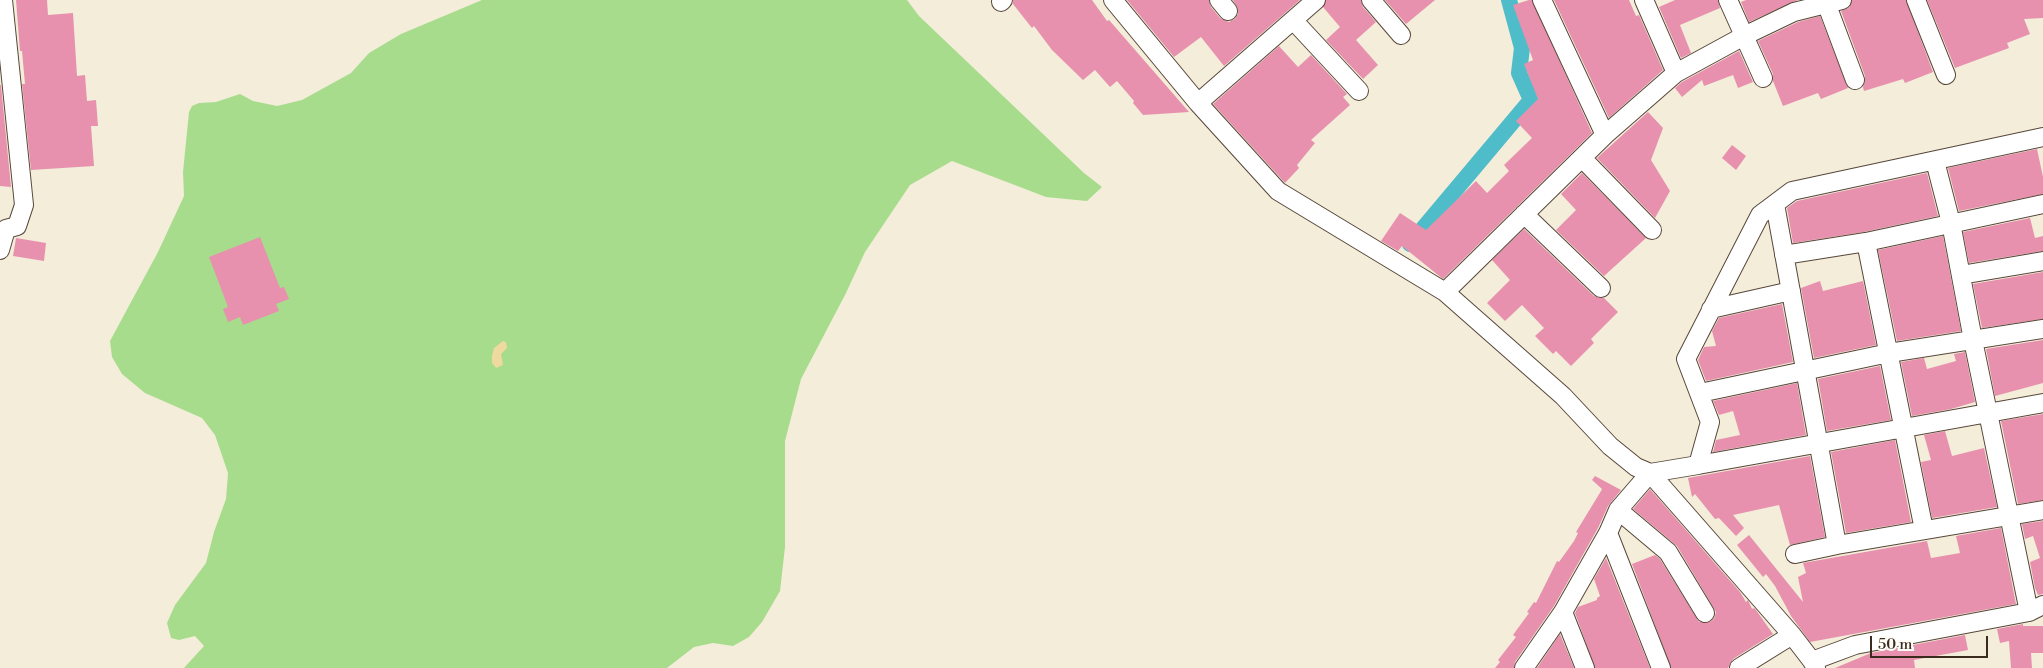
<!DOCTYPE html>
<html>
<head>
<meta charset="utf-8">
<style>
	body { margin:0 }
	#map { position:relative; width:2043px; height:668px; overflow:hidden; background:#f4edda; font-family:"Libre Bodoni",serif }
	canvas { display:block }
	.scale { position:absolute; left:1870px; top:636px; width:118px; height:22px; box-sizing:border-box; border:2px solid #3b2a1e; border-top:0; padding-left:6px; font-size:15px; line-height:18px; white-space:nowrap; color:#3b2a1e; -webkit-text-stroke:4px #fdfcf7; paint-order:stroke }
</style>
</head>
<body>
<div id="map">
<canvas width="2043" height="668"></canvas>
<div class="scale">50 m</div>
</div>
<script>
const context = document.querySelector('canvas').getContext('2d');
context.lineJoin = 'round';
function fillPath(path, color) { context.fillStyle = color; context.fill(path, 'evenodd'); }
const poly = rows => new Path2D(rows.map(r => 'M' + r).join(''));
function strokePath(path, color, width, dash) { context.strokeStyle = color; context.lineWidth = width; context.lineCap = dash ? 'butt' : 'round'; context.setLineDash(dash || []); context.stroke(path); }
const green = poly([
	[482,0,907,0,919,16,1084,173,1102,187,1087,201,1046,197,952,161,910,185,865,252,846,293,801,379,785,441,785,547,780,591,762,622,749,637,733,646,713,643,694,647,667,668,184,668,204,646,195,636,179,640,171,638,167,623,175,605,206,563,214,532,226,499,228,473,215,435,202,418,145,393,122,374,112,357,110,341,158,252,184,196,183,172,189,112,192,106,199,103,216,102,240,94,253,101,277,106,302,100,351,73,369,53,401,34]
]);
const sand = poly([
	[503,341,506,342,507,348,501,354,503,365,496,368,492,363,492,356,494,348]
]);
const canal = poly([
	[1410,244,1531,100,1519,73,1522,48,1509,0]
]);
const building = poly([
	[16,0,47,0,48,15,73,13,77,76,85,75,87,101,96,100,98,126,91,126,94,166,31,170,22,84,25,84,22,51,20,51],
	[1013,0,1092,0,1107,21,1109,20,1189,112,1143,115,1133,103,1134,101,1117,81,1110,87,1095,70,1083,80,1052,50,1034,26,1032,28,1013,4],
	[1127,0,1209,0,1211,7,1220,18,1229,22,1235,19,1238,14,1238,9,1233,0,1300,0,1224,66,1201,37,1174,57],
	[1326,0,1361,0,1363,7,1376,22,1356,40,1378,65,1363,79,1326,40,1340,27,1323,7],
	[1385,0,1435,0,1406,24],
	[1529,0,1532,0,1592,133,1443,279,1402,246,1398,251,1381,241,1400,213,1426,230,1476,181,1487,193,1509,171,1504,165,1532,138,1516,121,1538,99,1524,64,1533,60,1513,5],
	[1554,0,1629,0,1636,16,1639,15,1663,70,1609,118],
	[1675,0,1718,0,1720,8,1680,25,1691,53,1681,58,1659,7],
	[1746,0,1798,0,1749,22,1741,2],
	[1852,0,1906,0,1933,72,1905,83,1903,79,1864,91,1863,87,1865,82,1865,76,1841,11,1849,8],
	[1927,0,2043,0,2043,18,2024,19,2030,34,2007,43,2009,48,1955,68],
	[1820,16,1848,88,1821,99,1818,93,1783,106,1773,81,1773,74,1758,41,1798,22],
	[1279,46,1298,67,1311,55,1347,94,1343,97,1350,105,1311,140,1315,143,1297,165,1299,168,1285,183,1213,104],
	[1739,51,1753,82,1738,88,1733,75,1704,86,1702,80,1682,97,1675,88,1682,82],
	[0,85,1,85,11,187,0,186],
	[1648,112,1663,128,1651,160,1670,191,1655,218,1597,158],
	[1732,145,1746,156,1736,170,1722,158],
	[2037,149,2043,177,2043,194,1959,211,1948,168],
	[1582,173,1646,238,1604,276,1556,230,1576,210,1561,194],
	[1927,173,1938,216,1864,232,1793,243,1787,208,1797,201],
	[2030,218,2035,238,2043,236,2043,251,1969,263,1963,232],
	[1524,229,1594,296,1604,298,1618,312,1591,339,1594,343,1571,366,1556,351,1553,354,1535,336,1544,328,1522,305,1505,321,1487,303,1510,280,1492,260],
	[1943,236,1961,331,1897,341,1878,250],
	[260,237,280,288,284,287,289,299,276,304,279,311,243,325,240,317,228,322,223,309,228,307,209,257],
	[16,238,46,243,44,261,13,256],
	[2043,272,2043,319,1982,328,1973,284],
	[1820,281,1823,291,1863,281,1876,345,1814,358,1801,288],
	[1782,304,1793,362,1706,381,1698,360,1704,347,1716,346,1712,331,1719,318],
	[2043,340,2043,383,1995,396,1986,349],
	[1965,352,1975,402,1951,409,1912,416,1901,362,1924,358,1927,369,1956,361,1954,354],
	[1880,366,1891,420,1827,431,1818,379],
	[1797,383,1806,435,1713,452,1716,440,1740,435,1733,411,1719,415,1713,401],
	[2043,414,2043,500,2018,504,2001,421],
	[1945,431,1952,456,1984,448,1997,507,1932,518,1921,462,1931,460,1924,435],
	[1895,440,1911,522,1846,533,1831,452],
	[1810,456,1825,537,1790,545,1779,505,1733,515,1744,528,1736,536,1719,518,1715,519,1695,494,1692,497,1688,478],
	[1595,476,1621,490,1608,506,1598,528,1554,606,1515,662,1514,668,1495,668,1500,662,1498,660,1516,637,1513,635,1529,613,1527,612,1534,602,1536,603,1557,561,1559,562,1574,541,1578,533,1576,532,1601,491,1602,489,1592,480],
	[1650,489,1740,592,1746,602,1748,600,1752,609,1754,608,1756,610,1773,634,1733,659,1728,668,1671,668,1632,564,1655,555,1660,559,1699,622,1710,622,1714,619,1716,612,1677,546,1633,509],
	[2043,521,2043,594,2038,595,2035,588,2030,562,2040,558,2033,536,2025,539,2022,524],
	[2001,528,2016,604,1810,642,1791,616,1775,586,1766,574,1763,577,1737,545,1749,535,1803,602,1798,577,1806,573,1803,563,1927,541,1931,558,1960,553,1956,536],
	[1606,558,1650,668,1595,668,1575,613,1578,607,1597,600,1597,598,1600,596,1594,579],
	[2023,624,2023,626,2043,626,2043,653,2031,653,2032,668,2011,668,2009,641,2000,643,1997,629],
	[1560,634,1574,668,1537,668],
	[1965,635,1968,650,1914,660,1915,668,1835,668,1871,653]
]);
const minor = poly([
	[1113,0,1198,103,1278,191,1445,292,1563,396,1610,446,1636,467,1650,473,1792,635,1812,661,1816,668],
	[1219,0,1228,11],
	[1371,0,1401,35],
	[1542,0,1605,135],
	[1644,0,1676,73],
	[1728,0,1763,78],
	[1825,0,1855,80],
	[1916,0,1946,75],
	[1001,2,1003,0],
	[1293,20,1359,91],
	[1198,103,1316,0],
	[1582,158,1652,230],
	[1935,161,1951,223,1973,340,2029,612],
	[1775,204,1837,545],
	[1524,214,1601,288],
	[1866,242,1924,530],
	[0,250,6,229,17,226,24,205,3,0],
	[1784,255,1866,242,2043,204],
	[1961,275,2043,261],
	[1445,292,1605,135,1676,73,1744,36,1794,12,1842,0],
	[1711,309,1791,291],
	[1700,393,1889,353,2043,329],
	[1698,465,2043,403],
	[1618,510,1668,552,1705,613],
	[1608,533,1661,668],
	[1795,554,1837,545,2043,510],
	[1563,612,1585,668],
	[1812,661,1855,645,2029,612,2043,605],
	[1524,668,1563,612,1608,533,1618,510,1650,473,1698,465,1710,422,1686,359,1760,215,1792,191,2043,137],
	[1739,668,1792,635]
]);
fillPath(green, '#a7dc8d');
fillPath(sand, '#eeda9e');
strokePath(canal, '#4fbcc9', 16);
fillPath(building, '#e791ae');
strokePath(minor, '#57473a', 20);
strokePath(minor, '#fff', 18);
</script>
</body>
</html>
